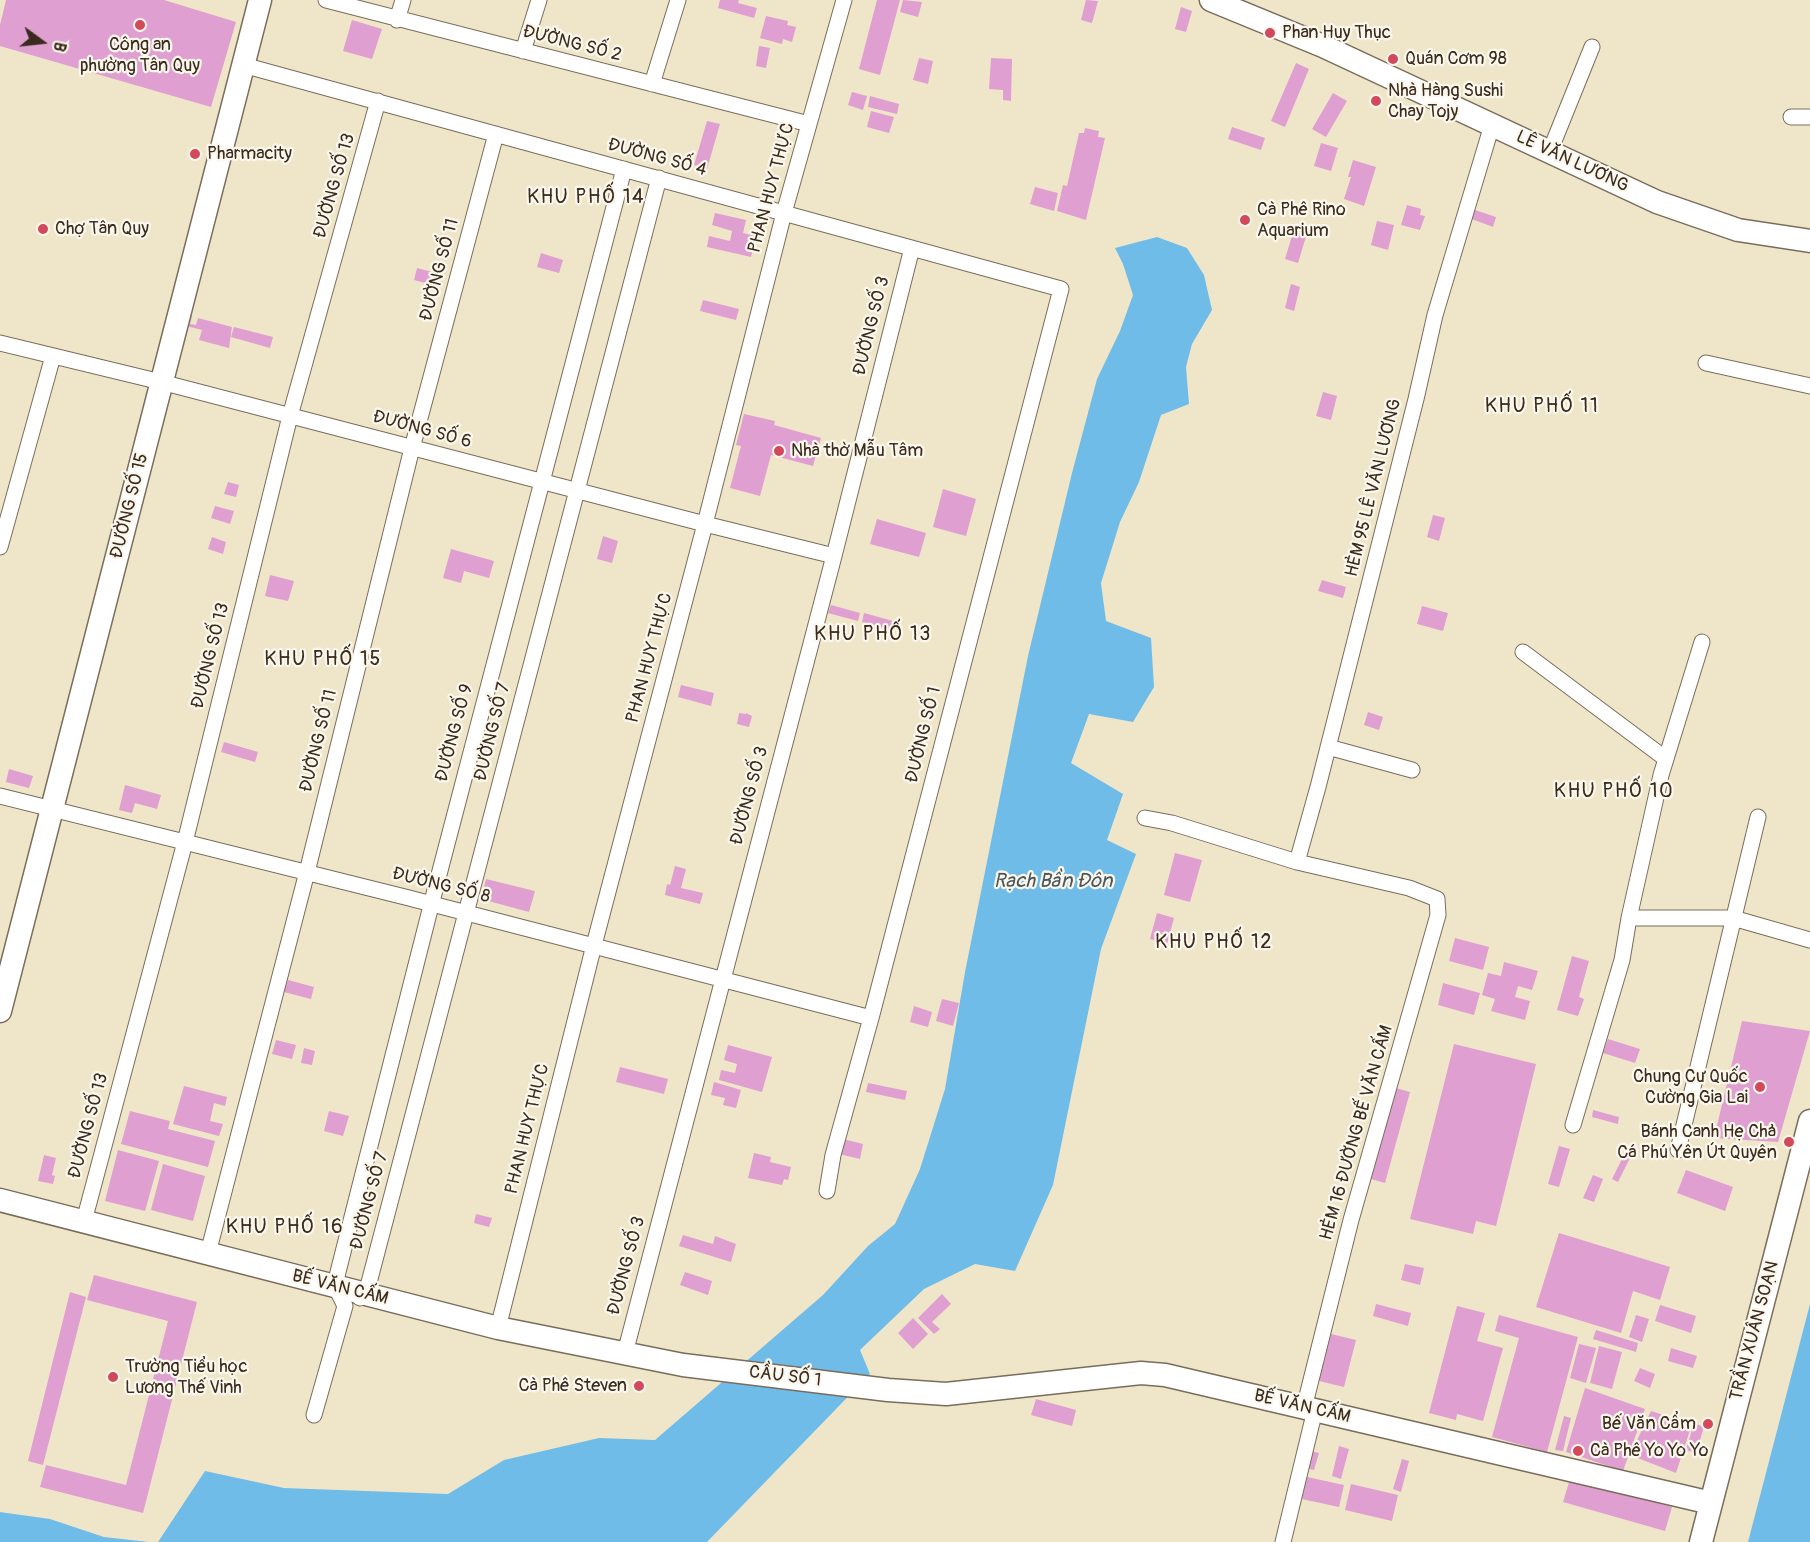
<!DOCTYPE html>
<html>
<head>
<meta charset="utf-8">
<style>
	body { margin:0 }
	#map { position:relative; width:1810px; height:1542px; overflow:hidden; background:#efe6ca; font-family:Pangolin,sans-serif }
	canvas { display:block }
	.north { position:absolute; left:12px; top:12px; width:60px; height:60px; -webkit-text-stroke:4px #fbf7ec; paint-order:stroke; rotate:105deg; font-size:16px; font-weight:700; line-height:24px; text-align:center; color:#3b2a1e }
	.north::after { content:''; display:block; margin:auto; width:21px; height:27px; background:#3b2a1e; clip-path:polygon(50% 0,100% 100%,50% 72%,0 100%) }
</style>
</head>
<body>
<div id="map">
<canvas width="1810" height="1542"></canvas>
<div class="north">B</div>
</div>
<script>
const context = document.querySelector('canvas').getContext('2d');
context.lineJoin = 'round';
function fillPath(path, color) { context.fillStyle = color; context.fill(path, 'evenodd'); }
const poly = rows => new Path2D(rows.map(r => 'M' + r).join(''));
function strokePath(path, color, width, dash) { context.strokeStyle = color; context.lineWidth = width; context.lineCap = dash ? 'butt' : 'round'; context.setLineDash(dash || []); context.stroke(path); }
function drawText(font, color, halo, rows, align = 'center') {
  context.font = font + ' Pangolin,sans-serif'; context.lineWidth = 4.5; context.setLineDash([]); context.textBaseline = 'middle'; context.strokeStyle = halo; context.fillStyle = color; for (const [text, x, y, turn = 0] of rows) {
    context.save(); context.translate(x, y); context.rotate((+turn || 0) * Math.PI / 180); context.textAlign = isNaN(turn) ? turn : align; if (halo) context.strokeText(text, 0, 0); context.fillText(text, 0, 0); context.restore();
  }
}
const water = poly([
	[1157,237,1187,248,1204,275,1212,310,1192,344,1186,367,1189,404,1161,415,1139,482,1120,522,1101,583,1106,621,1151,638,1154,687,1133,722,1089,714,1071,763,1123,794,1107,840,1136,854,1101,949,1053,1185,1015,1271,975,1264,924,1289,860,1350,870,1374,707,1542,158,1542,205,1471,284,1488,448,1494,504,1460,599,1438,655,1440,823,1295,868,1246,895,1224,920,1169,945,1089,965,972,1028,656,1072,473,1097,379,1120,331,1133,295,1123,264,1115,248],
	[1810,1304,1810,1542,1748,1542],
	[0,1512,50,1519,104,1537,149,1542,0,1542]
]);
const building = poly([
	[6,0,164,0,236,22,211,107,0,46,0,25],
	[720,0,739,0,738,3,757,8,754,18,718,8],
	[877,0,900,0,880,75,859,69],
	[903,0,922,2,918,17,900,12],
	[1086,0,1098,1,1092,23,1081,20],
	[1181,7,1192,11,1186,32,1175,29],
	[766,16,788,21,787,25,796,27,792,42,783,39,782,44,760,38],
	[352,20,382,29,372,59,343,51],
	[759,46,770,48,766,68,756,66],
	[919,58,933,61,928,84,913,80],
	[991,58,1012,59,1011,101,1003,100,1003,90,989,89],
	[1296,63,1309,69,1285,127,1271,121],
	[852,92,867,96,863,110,848,105],
	[1333,93,1347,101,1326,137,1312,129],
	[870,96,899,104,897,114,868,107],
	[871,111,894,117,889,133,867,127],
	[707,121,720,124,707,169,694,165],
	[1232,127,1265,138,1261,150,1228,139],
	[1085,128,1099,131,1098,137,1105,138,1086,220,1057,211,1063,185,1067,186,1079,133,1084,133],
	[1321,143,1338,148,1331,171,1314,166],
	[1353,160,1376,167,1364,206,1344,199,1351,177,1348,177],
	[1035,187,1058,193,1054,211,1030,204],
	[1407,205,1421,209,1420,215,1425,216,1420,230,1401,225],
	[1472,209,1496,217,1493,227,1469,218],
	[715,213,746,220,743,233,756,236,751,257,707,247,709,236,730,241,732,231,712,225],
	[1377,221,1394,225,1388,250,1371,245],
	[1295,226,1308,230,1298,263,1285,259],
	[541,253,563,260,559,273,537,267],
	[417,268,436,273,433,285,414,280],
	[1291,284,1300,287,1294,311,1285,308],
	[703,300,739,309,736,320,700,311],
	[188,315,192,316,190,324,196,325,198,318,232,327,229,348,199,340,202,330,186,326],
	[234,327,273,337,270,348,231,337],
	[1323,392,1337,396,1331,420,1316,416],
	[744,414,775,421,774,425,821,438,813,466,771,455,760,496,730,488,741,446,736,445],
	[228,482,239,485,236,497,224,494],
	[943,489,976,499,966,536,933,527],
	[215,506,234,511,230,524,211,518],
	[1433,515,1445,518,1439,541,1427,537],
	[877,519,926,533,919,557,870,544],
	[603,536,618,541,612,563,597,559],
	[212,537,226,542,223,554,208,549],
	[451,549,494,561,489,578,464,571,461,583,443,578],
	[270,575,294,581,288,601,265,596],
	[1322,580,1346,587,1343,598,1318,591],
	[831,605,860,613,858,621,828,613],
	[1422,606,1448,613,1443,631,1417,624],
	[864,613,893,621,891,630,862,622],
	[681,685,714,693,711,706,678,697],
	[1368,712,1383,717,1379,730,1364,725],
	[739,713,746,714,746,713,752,716,749,727,737,724],
	[224,742,258,752,255,762,221,752],
	[9,769,33,776,29,788,6,782],
	[125,785,161,795,157,809,135,803,132,813,119,810],
	[1175,853,1202,860,1190,902,1164,895],
	[675,866,686,869,681,888,703,893,700,904,665,895,667,884,670,885],
	[486,879,535,891,529,912,481,899],
	[1157,913,1174,918,1167,944,1150,939],
	[1455,938,1489,947,1483,970,1449,961],
	[1572,956,1589,961,1579,997,1584,999,1578,1016,1557,1010],
	[1504,962,1538,971,1532,990,1518,986,1515,997,1530,1001,1525,1020,1491,1011,1495,999,1482,995,1488,973,1501,976],
	[288,980,314,987,311,999,284,992],
	[1443,983,1480,993,1474,1015,1438,1005],
	[942,999,959,1003,953,1026,936,1021],
	[914,1006,932,1012,928,1027,910,1022],
	[1742,1021,1810,1031,1778,1142,1714,1138],
	[1608,1039,1640,1049,1635,1063,1603,1053],
	[276,1040,296,1045,292,1059,272,1054],
	[1454,1044,1536,1064,1496,1226,1476,1221,1473,1234,1410,1219],
	[728,1045,772,1057,762,1092,719,1080,721,1070,735,1073,737,1064,724,1060],
	[304,1048,315,1051,312,1065,301,1063],
	[620,1067,668,1079,664,1094,616,1082],
	[714,1082,741,1090,736,1108,723,1105,725,1098,711,1095],
	[868,1083,907,1091,905,1100,866,1092],
	[184,1086,227,1097,225,1106,214,1103,210,1121,223,1124,219,1136,173,1124],
	[1396,1088,1410,1092,1385,1183,1371,1179],
	[1593,1110,1619,1117,1618,1124,1592,1117],
	[130,1111,170,1121,168,1129,215,1141,208,1167,121,1144],
	[329,1111,349,1116,343,1136,324,1131],
	[843,1139,863,1144,860,1159,839,1154],
	[1559,1146,1570,1149,1559,1187,1548,1184],
	[118,1150,159,1161,145,1211,105,1201],
	[754,1153,771,1157,770,1162,791,1167,788,1180,784,1179,782,1185,748,1178],
	[1625,1153,1631,1156,1618,1182,1612,1179],
	[44,1155,56,1158,52,1175,55,1176,53,1184,38,1181],
	[163,1164,205,1176,193,1221,151,1210],
	[1686,1170,1733,1187,1725,1211,1677,1193],
	[1593,1175,1603,1179,1594,1202,1583,1198],
	[476,1214,492,1218,489,1227,474,1223],
	[1559,1233,1670,1267,1660,1300,1633,1291,1621,1333,1536,1307],
	[683,1235,713,1244,715,1236,736,1244,731,1262,679,1246],
	[1405,1264,1424,1268,1420,1285,1401,1280],
	[685,1272,712,1281,708,1295,680,1285],
	[94,1275,197,1302,143,1513,40,1487,46,1465,126,1485,168,1321,87,1300],
	[70,1292,86,1297,43,1465,28,1461],
	[942,1294,951,1304,932,1322,940,1329,934,1334,918,1318],
	[1376,1304,1411,1313,1408,1326,1373,1316],
	[1660,1305,1696,1316,1691,1333,1655,1321],
	[1457,1306,1485,1313,1477,1341,1503,1348,1483,1421,1457,1414,1456,1420,1429,1413],
	[1499,1315,1578,1337,1547,1452,1492,1437,1519,1338,1495,1331],
	[1636,1315,1649,1319,1642,1342,1629,1337],
	[913,1318,928,1334,913,1349,898,1333],
	[1596,1330,1638,1343,1636,1352,1593,1339],
	[1331,1334,1356,1340,1344,1387,1319,1381],
	[1579,1344,1596,1348,1586,1383,1570,1378],
	[1599,1346,1622,1352,1612,1389,1590,1383],
	[1671,1348,1697,1356,1693,1368,1668,1361],
	[1640,1368,1655,1374,1650,1388,1634,1381],
	[1585,1388,1645,1409,1623,1471,1566,1452],
	[1036,1399,1076,1410,1072,1426,1031,1415],
	[1651,1411,1692,1424,1676,1473,1630,1455],
	[1564,1416,1571,1418,1563,1451,1555,1450],
	[1694,1423,1704,1427,1696,1453,1686,1450],
	[1339,1446,1349,1449,1341,1479,1332,1476],
	[1311,1451,1319,1453,1314,1470,1305,1468],
	[1402,1459,1409,1461,1401,1492,1393,1489],
	[1307,1477,1344,1485,1339,1507,1302,1499],
	[1570,1479,1672,1507,1665,1531,1563,1502],
	[1351,1484,1398,1495,1392,1521,1345,1510]
]);
const street = poly([
	[326,0,809,124],
	[397,20,403,0],
	[523,51,539,0],
	[243,65,1061,289,871,1018,833,1155,827,1191],
	[652,84,678,0],
	[1791,117,1810,117],
	[1550,151,1592,47],
	[0,343,161,382,705,524,834,556],
	[1706,363,1810,386],
	[0,547,53,356],
	[1523,652,1666,759],
	[1328,747,1412,770],
	[0,796,409,898,871,1018],
	[1145,818,1172,823,1297,862,1409,888,1437,899,1438,915,1351,1220,1304,1408],
	[1297,862,1318,787,1416,399,1435,315,1492,125],
	[1629,918,1733,918,1810,940],
	[1573,1125,1622,960,1629,918,1661,775,1702,642],
	[1678,1150,1758,817],
	[84,1221,185,842,290,416,378,101],
	[208,1253,307,872,412,448,496,134],
	[360,1298,366,1294,659,178],
	[498,1328,594,945,705,524,784,213,844,0],
	[625,1353,834,556,912,248],
	[314,1415,345,1306,335,1286,338,1272,436,886,624,169],
	[1283,1542,1315,1410]
]);
const secondary = poly([
	[1211,0,1323,46,1657,202,1738,230,1810,241],
	[0,1011,260,0],
	[0,1200,498,1328,683,1365,888,1390,946,1394,1141,1373,1165,1375,1711,1503],
	[1701,1542,1810,1121]
]);
const markers = [
	[140,25,6,"#d1495b"],
	[1270,33,6,"#d1495b"],
	[1393,59,6,"#d1495b"],
	[1376,101,6,"#d1495b"],
	[195,154,6,"#d1495b"],
	[1245,220,6,"#d1495b"],
	[43,229,6,"#d1495b"],
	[779,451,6,"#d1495b"],
	[1760,1087,6,"#d1495b"],
	[1789,1142,6,"#d1495b"],
	[113,1377,6,"#d1495b"],
	[639,1386,6,"#d1495b"],
	[1708,1424,6,"#d1495b"],
	[1578,1451,6,"#d1495b"]
];
const poiNames = [
	["Phan Huy Thục",1282,33],
	["Công an",140,45,"center"],
	["phường Tân Quy",140,66,"center"],
	["Quán Cơm 98",1405,59],
	["Nhà Hàng Sushi",1388,91],
	["Chay Tojy",1388,112],
	["Pharmacity",207,154],
	["Cà Phê Rino",1257,210],
	["Aquarium",1257,231],
	["Chợ Tân Quy",55,229],
	["Nhà thờ Mẫu Tâm",791,451],
	["Chung Cư Quốc",1748,1077,"right"],
	["Cường Gia Lai",1748,1098,"right"],
	["Bánh Canh Hẹ Chả",1777,1132,"right"],
	["Cá Phú Yên Út Quyên",1777,1153,"right"],
	["Trường Tiểu học",125,1367],
	["Lương Thế Vinh",125,1388],
	["Cà Phê Steven",627,1386,"right"],
	["Bế Văn Cẩm",1696,1424,"right"],
	["Cà Phê Yo Yo Yo",1590,1451]
];
const streetNames = [
	["ĐƯỜNG SỐ 2",572,44,14],
	["ĐƯỜNG SỐ 4",657,158,15],
	["LÊ VĂN LƯƠNG",1572,162,25],
	["ĐƯỜNG SỐ 13",335,186,-74],
	["PHAN HUY THỰC",772,188,-75],
	["ĐƯỜNG SỐ 11",440,270,-75],
	["ĐƯỜNG SỐ 3",872,326,-76],
	["ĐƯỜNG SỐ 6",422,430,15],
	["HẺM 95 LÊ VĂN LƯƠNG",1374,488,-76],
	["ĐƯỜNG SỐ 15",130,506,-76],
	["ĐƯỜNG SỐ 13",211,656,-76],
	["PHAN HUY THỰC",650,658,-75],
	["ĐƯỜNG SỐ 7",493,732,-76],
	["ĐƯỜNG SỐ 9",455,733,-75],
	["ĐƯỜNG SỐ 1",924,735,-76],
	["ĐƯỜNG SỐ 11",319,741,-76],
	["ĐƯỜNG SỐ 3",750,796,-75],
	["ĐƯỜNG SỐ 8",441,886,14],
	["ĐƯỜNG SỐ 13",89,1126,-75],
	["PHAN HUY THỰC",528,1129,-76],
	["HẺM 16 ĐƯỜNG BẾ VĂN CẤM",1357,1133,-74],
	["ĐƯỜNG SỐ 7",370,1201,-75],
	["ĐƯỜNG SỐ 3",627,1266,-75],
	["BẾ VĂN CẤM",340,1288,14],
	["TRẦN XUÂN SOẠN",1755,1331,-75],
	["CẦU SỐ 1",785,1377,7],
	["BẾ VĂN CẤM",1302,1407,13]
];
const neighbourhoodNames = [
	["KHU PHỐ 14",586,198],
	["KHU PHỐ 11",1542,407],
	["KHU PHỐ 13",873,635],
	["KHU PHỐ 15",323,660],
	["KHU PHỐ 10",1614,792],
	["KHU PHỐ 12",1214,943],
	["KHU PHỐ 16",285,1228]
];
const waterNames = [
	["Rạch Bần Đôn",1053,882]
];
fillPath(water, '#70bce9');
fillPath(building, '#df9fd0');
strokePath(street, '#7a6c5a', 17);
strokePath(secondary, '#7a6c5a', 25);
strokePath(street, '#fff', 15);
strokePath(secondary, '#fff', 22);
for (const [x, y, r, color] of markers) { const dot = new Path2D(); dot.arc(x, y, r, 0, 2 * Math.PI); context.fillStyle = color; context.fill(dot); strokePath(dot, '#fbf7ec', 2); }
drawText('18px', '#3b2a1e', '#fbf7ec', poiNames, 'left');
drawText('18px', '#3b2a1e', '#fbf7ec', streetNames);
context.letterSpacing = '1.5px';
drawText('20px', '#3b2a1e', '#fbf7ec', neighbourhoodNames);
context.letterSpacing = '0px';
drawText('italic 20px', '#4b565b', '#fbf7ec', waterNames);
</script>
</body>
</html>
